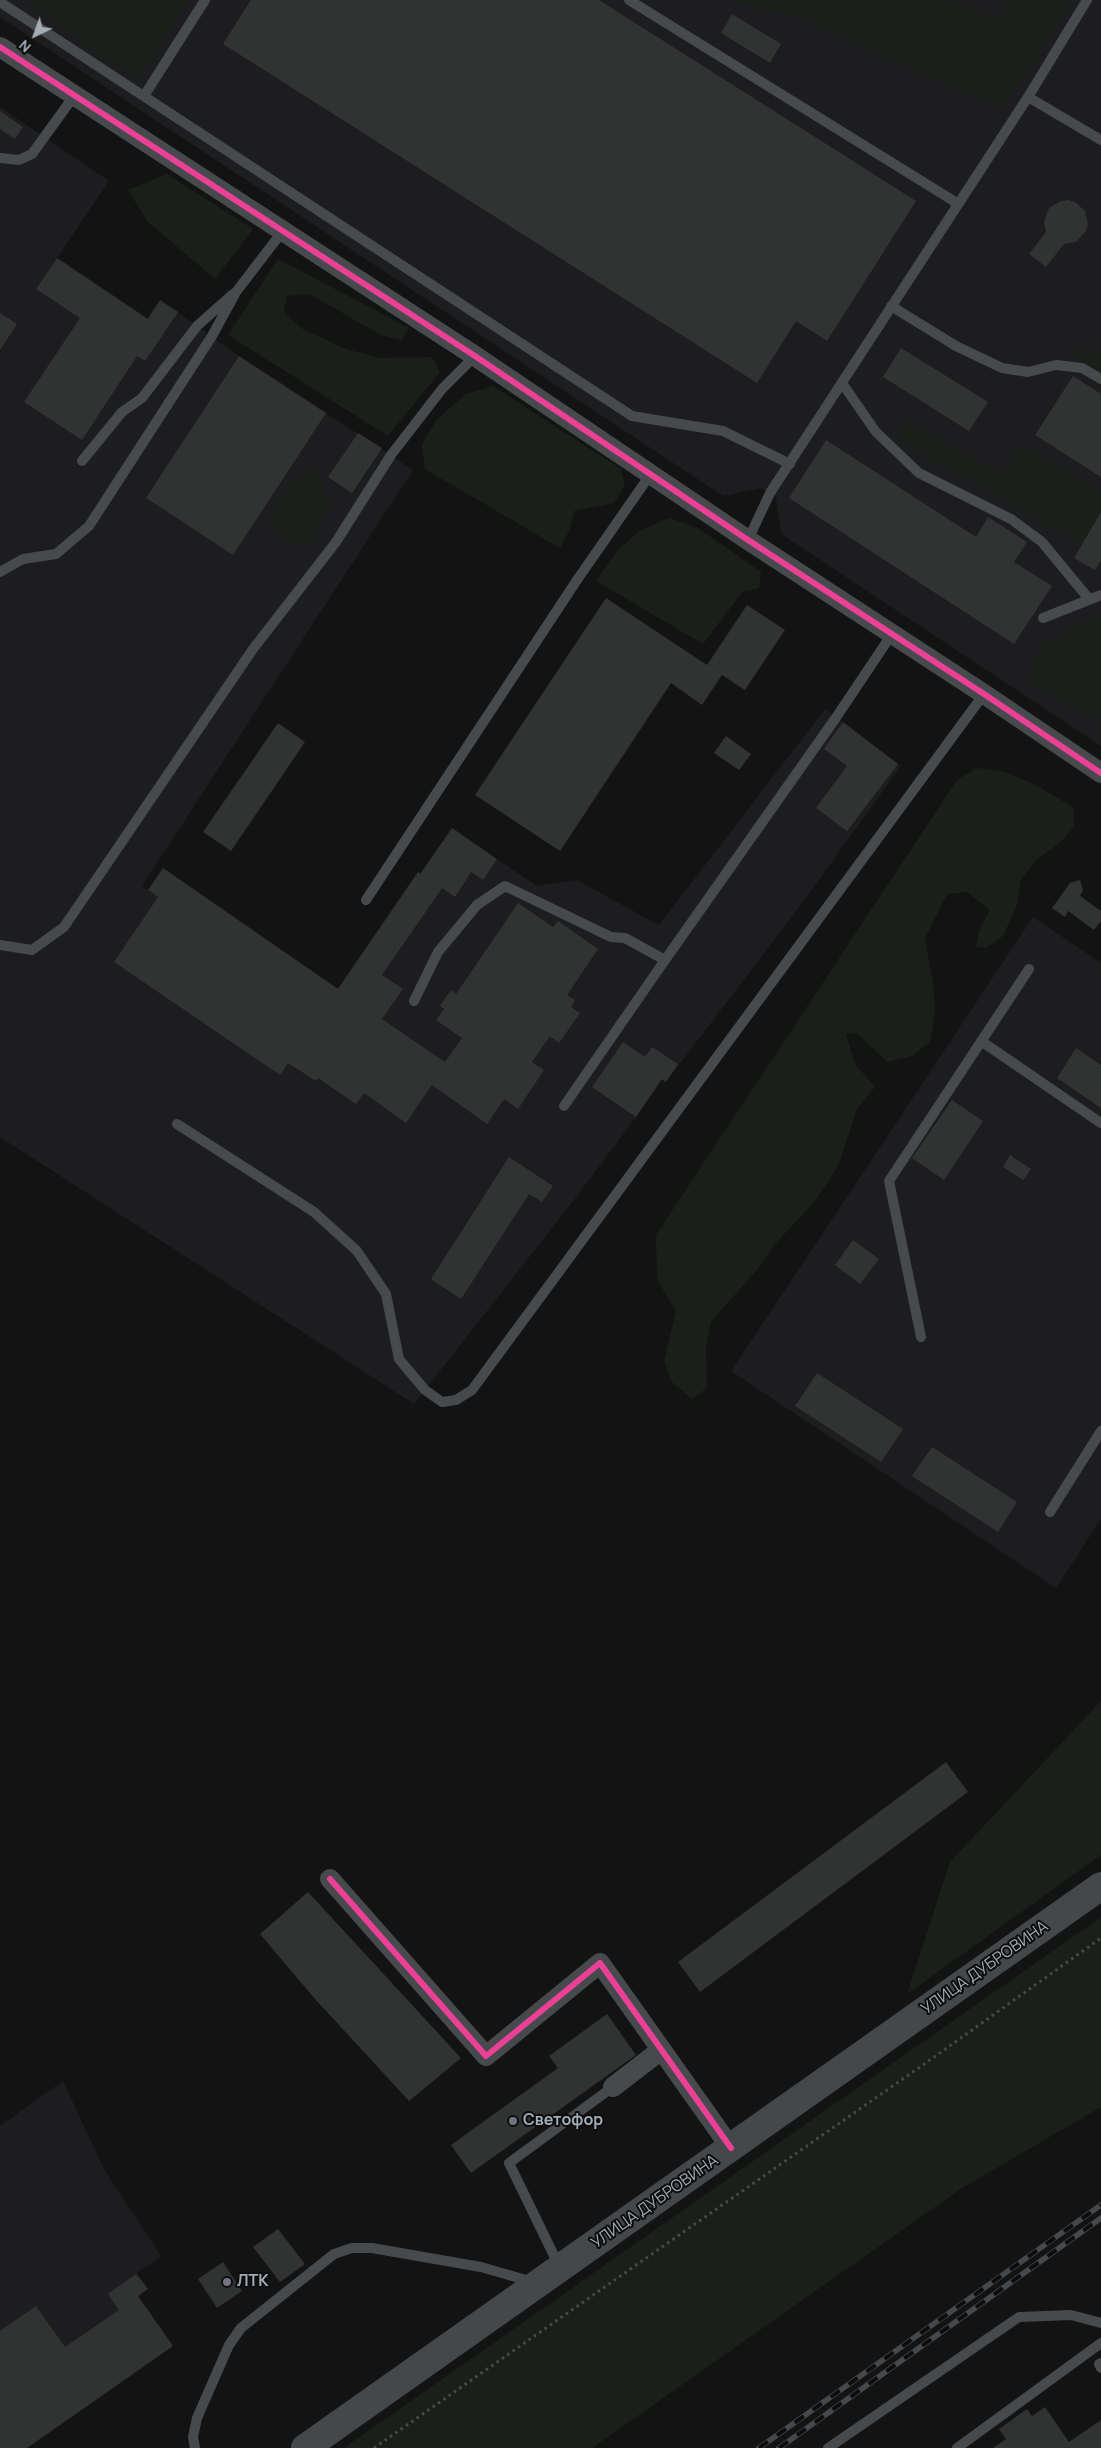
<!DOCTYPE html>
<html>
<head>
<meta charset="utf-8">
<style>
	body { margin:0 }
	#map { position:relative; width:1101px; height:2448px; overflow:hidden; background:#131313; font-family:Manrope,sans-serif }
	canvas { display:block }
	.north { position:absolute; left:10px; top:10px; width:50px; height:50px; -webkit-text-stroke:4px #0d0d0f; paint-order:stroke; rotate:222deg; font-size:14px; font-weight:700; line-height:20px; text-align:center; color:#a2adb5 }
	.north::after { content:''; display:block; margin:auto; width:18px; height:22px; background:#a2adb5; clip-path:polygon(50% 0,100% 100%,50% 72%,0 100%) }
</style>
</head>
<body>
<div id="map">
<canvas width="1101" height="2448"></canvas>
<div class="north">N</div>
</div>
<script>
const context = document.querySelector('canvas').getContext('2d');
context.lineJoin = 'round';
function fillPath(path, color) { context.fillStyle = color; context.fill(path, 'evenodd'); }
const poly = rows => new Path2D(rows.map(r => 'M' + r).join(''));
function strokePath(path, color, width, dash) { context.strokeStyle = color; context.lineWidth = width; context.lineCap = dash ? 'butt' : 'round'; context.setLineDash(dash || []); context.stroke(path); }
function drawText(font, color, halo, rows, align = 'center') {
  context.font = font + ' Manrope,sans-serif'; context.lineWidth = 4; context.setLineDash([]); context.textBaseline = 'middle'; context.strokeStyle = halo; context.fillStyle = color; for (const [text, x, y, turn = 0] of rows) {
    context.save(); context.translate(x, y); context.rotate((+turn || 0) * Math.PI / 180); context.textAlign = isNaN(turn) ? turn : align; if (halo) context.strokeText(text, 0, 0); context.fillText(text, 0, 0); context.restore();
  }
}
const built = poly([
	[0,0,1101,0,1101,746,781,534,776,497,761,488,723,496,0,17],
	[0,107,109,181,57,258,147,319,160,300,239,356,413,470,142,886,323,1010,418,872,420,874,497,859,537,886,577,880,659,925,825,709,901,766,800,906,666,1082,661,1079,636,1117,574,1200,414,1404,0,1137],
	[1033,917,1101,963,1101,1519,1056,1588,731,1371],
	[63,2081,104,2169,161,2256,137,2273,148,2289,138,2296,173,2346,27,2448,0,2448,0,2126]
]);
const green = poly([
	[26,0,189,0,139,78,117,66],
	[732,0,945,0,997,19,1011,0,1072,0,1002,110,800,17,737,3],
	[167,174,253,229,215,279,147,221,128,190],
	[278,259,409,328,402,340,381,335,309,294,287,296,284,312,301,328,343,348,379,358,432,357,440,372,388,436,228,335],
	[1065,350,1101,352,1101,373],
	[493,386,621,469,625,485,614,503,574,511,570,529,560,548,425,469,422,445,437,419,466,394],
	[906,421,1005,476,1020,444,1101,493,1101,554,898,439],
	[316,469,330,503,307,548,284,539,268,520,298,479],
	[669,518,698,528,761,572,759,588,743,591,703,644,596,581,617,551,639,531],
	[1090,617,1101,617,1101,721,1028,683,1037,652],
	[977,768,1003,771,1038,786,1074,808,1074,827,1062,841,1035,861,1021,880,1017,905,1003,936,986,948,976,947,979,931,990,910,967,892,947,894,925,938,933,982,935,1014,930,1042,912,1056,887,1062,857,1033,846,1034,855,1064,875,1087,857,1109,838,1166,816,1200,775,1244,762,1264,711,1322,706,1348,707,1388,692,1399,672,1382,664,1361,676,1311,657,1280,656,1235,957,780],
	[1101,1701,1101,1855,907,1994,950,1862],
	[1101,1917,1101,2107,962,2188,592,2448,344,2448]
]);
const building = poly([
	[251,0,599,0,916,201,827,341,796,321,757,383,223,44],
	[732,14,781,44,770,63,721,33],
	[0,111,23,127,15,139,0,129],
	[1068,200,1075,202,1085,211,1088,224,1086,231,1076,242,1064,244,1046,267,1029,254,1046,232,1044,222,1049,208,1061,201],
	[57,258,148,319,160,300,178,312,145,361,137,356,82,440,24,402,80,318,36,289],
	[0,313,17,324,0,350],
	[901,348,988,402,969,431,883,377],
	[239,356,326,413,233,555,146,498],
	[1073,376,1101,394,1101,477,1035,435],
	[358,433,382,448,352,493,328,477],
	[826,440,976,537,988,517,1027,542,1014,562,1052,586,1014,644,789,498],
	[1101,512,1101,560,1095,570,1074,558],
	[606,598,707,665,747,605,785,630,745,690,722,675,702,705,671,683,560,851,475,795],
	[843,722,898,764,847,831,816,808,847,766,824,749],
	[278,723,305,742,231,851,203,832],
	[726,736,751,754,739,770,714,753],
	[452,828,497,859,483,880,471,872,455,897,442,888,382,975,403,989,382,1019,445,1062,462,1038,436,1020,444,1009,440,1006,451,990,456,994,518,903,553,927,558,921,598,949,567,995,575,1000,571,1007,580,1013,559,1043,550,1036,532,1062,544,1070,518,1109,504,1099,487,1124,432,1085,406,1123,364,1093,356,1104,318,1078,316,1081,288,1063,280,1075,114,962,158,897,148,890,163,868,338,989,418,872,420,874],
	[1080,880,1083,890,1080,896,1101,911,1101,921,1094,930,1068,911,1065,917,1052,908,1070,883],
	[623,1042,645,1057,652,1047,678,1064,666,1082,662,1079,636,1117,592,1087],
	[1076,1048,1101,1065,1101,1108,1057,1078],
	[952,1100,983,1121,944,1180,912,1158],
	[1010,1155,1031,1169,1023,1180,1003,1167],
	[509,1157,553,1186,542,1202,529,1194,461,1299,431,1279],
	[853,1240,879,1259,860,1284,835,1265],
	[817,1373,903,1429,881,1462,795,1406],
	[932,1447,1017,1502,998,1532,912,1476],
	[946,1762,968,1792,700,1992,678,1962],
	[308,1892,461,2058,409,2101,315,1999,260,1934],
	[607,2014,636,2055,471,2173,451,2145,558,2068,549,2056],
	[278,2229,305,2264,280,2282,253,2247],
	[223,2262,242,2291,217,2308,198,2279],
	[136,2274,148,2289,138,2296,173,2346,27,2448,0,2448,0,2331,36,2306,65,2347,119,2310,108,2294],
	[1045,2407,1069,2442,1101,2420,1101,2448,993,2448,1006,2439,999,2429,1027,2409,1032,2416]
]);
const path = poly([
	[374,2448,930,2060,1101,1938]
]);
const service = poly([
	[629,0,957,203],
	[0,2,632,416,723,431,790,464],
	[144,96,205,0],
	[1028,97,1101,140],
	[0,158,19,160,32,154,74,96],
	[891,306,956,346,1002,368,1028,372,1056,365,1082,368,1101,379],
	[842,383,876,432,919,473,1011,519,1042,542,1089,599],
	[82,461,122,412,142,398,197,326,233,294],
	[748,540,770,493,1028,97,1087,0],
	[0,572,23,559,56,554,89,526,212,336,236,292,282,232],
	[1043,618,1101,595],
	[366,900,577,580,650,475],
	[0,945,32,950,64,927,253,649,336,542,391,455,442,389,475,356],
	[414,1001,438,952,477,905,505,886,611,937,625,938,665,960,835,719,892,634],
	[981,1041,1101,1123],
	[564,1106,665,960],
	[177,1124,314,1212,357,1251,386,1294,399,1359,425,1390,442,1402,456,1400,472,1390,984,694],
	[921,1337,889,1181,1029,969],
	[1050,1512,1101,1431],
	[559,2266,509,2163,613,2087],
	[1101,2363,1099,2364,1101,2368],
	[195,2448,193,2437,197,2418,229,2345,241,2328,334,2254,352,2248,372,2248,481,2267,533,2282],
	[828,2448,1019,2317,1071,2315,1101,2323],
	[957,2448,1101,2343]
]);
const minor = poly([
	[0,47,475,356,748,540,984,694,1101,773],
	[330,1879,486,2056,600,1963,731,2148],
	[613,2087,661,2050]
]);
const secondary = poly([
	[305,2448,1101,1886]
]);
const rail = poly([
	[759,2448,1101,2205],
	[779,2448,1101,2218]
]);
const cycleway = poly([
	[0,47,475,356,748,540,984,694,1101,773],
	[330,1879,486,2056,600,1963,731,2148]
]);
const markers = [
	[513,2121,5,"#70777c"],
	[227,2282,5,"#70777c"]
];
const streetNames = [
	["УЛИЦА ДУБРОВИНА",985,1968,-35],
	["УЛИЦА ДУБРОВИНА",655,2202,-35]
];
const poiNames = [
	["Светофор",523,2121],
	["ЛТК",237,2282]
];
fillPath(built, '#1d1d1f');
fillPath(green, '#1a2019');
fillPath(building, '#313232');
strokePath(path, '#484b4e', 3, [2.5, 4]);
strokePath(service, '#474a4c', 10);
strokePath(minor, '#474a4c', 20);
strokePath(secondary, '#45484a', 28);
strokePath(rail, '#46494b', 5.5);
strokePath(rail, '#0d0d0f', 4, [11]);
strokePath(cycleway, '#ea4096', 6);
for (const [x, y, r, color] of markers) { const dot = new Path2D(); dot.arc(x, y, r, 0, 2 * Math.PI); context.fillStyle = color; context.fill(dot); strokePath(dot, '#0d0d0f', 2); }
drawText('16px', '#a2adb5', '#0d0d0f', streetNames);
drawText('bold 16px', '#a2adb5', '#0d0d0f', poiNames, 'left');
</script>
</body>
</html>
